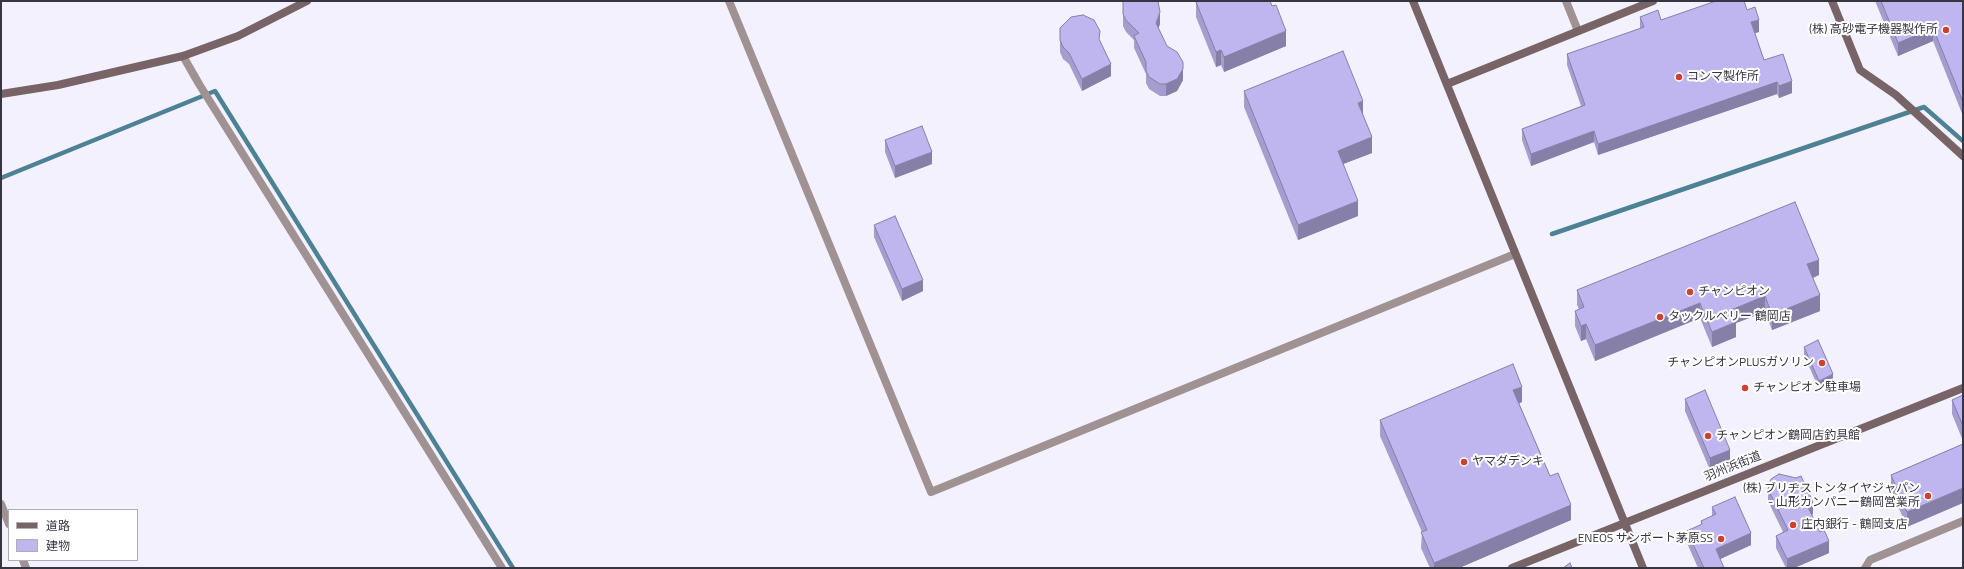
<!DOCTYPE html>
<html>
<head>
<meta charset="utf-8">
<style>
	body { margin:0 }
	#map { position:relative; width:1964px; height:569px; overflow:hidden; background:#f2f1fd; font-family:"Titillium Web","Noto Sans JP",sans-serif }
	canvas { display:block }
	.frame { position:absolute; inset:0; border:2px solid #373541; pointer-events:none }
	.legend { position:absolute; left:8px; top:509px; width:130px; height:52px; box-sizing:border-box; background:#fff; border:1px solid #afaeb3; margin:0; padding:5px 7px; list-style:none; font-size:12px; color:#373541 }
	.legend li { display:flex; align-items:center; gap:8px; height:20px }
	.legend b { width:20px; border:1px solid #afaeb3 }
</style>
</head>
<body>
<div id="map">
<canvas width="1964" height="569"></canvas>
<div class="frame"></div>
<ul class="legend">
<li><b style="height:5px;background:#786366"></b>道路</li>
<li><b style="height:11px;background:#bfb6f0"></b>建物</li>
</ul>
</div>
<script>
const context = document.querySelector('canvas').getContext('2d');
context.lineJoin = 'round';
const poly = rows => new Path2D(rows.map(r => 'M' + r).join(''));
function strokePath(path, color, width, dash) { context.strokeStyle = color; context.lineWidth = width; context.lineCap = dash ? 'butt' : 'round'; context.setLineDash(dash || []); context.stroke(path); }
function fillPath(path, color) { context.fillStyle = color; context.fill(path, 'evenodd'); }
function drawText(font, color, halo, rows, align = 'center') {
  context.font = font + ' "Titillium Web","Noto Sans JP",sans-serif'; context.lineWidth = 4; context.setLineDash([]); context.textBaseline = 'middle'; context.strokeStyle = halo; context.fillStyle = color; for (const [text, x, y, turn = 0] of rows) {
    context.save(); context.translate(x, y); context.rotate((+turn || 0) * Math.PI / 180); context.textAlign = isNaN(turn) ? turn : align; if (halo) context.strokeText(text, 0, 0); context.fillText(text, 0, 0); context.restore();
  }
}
const stream = poly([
	[1,178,215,91,513,568],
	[1552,234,1924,107,1963,141]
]);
const street = poly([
	[729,1,931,492,1515,254],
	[1566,1,1578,31],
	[183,56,199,84,502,568],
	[1,504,9,524],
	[23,560,26,568],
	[1865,568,1870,560,1963,521]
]);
const secondary = poly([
	[1413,1,1643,568],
	[1832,1,1860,70,1896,95,1963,156],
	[1447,84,1653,1],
	[1,94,58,85,183,56,238,36,307,1],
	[1512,568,1963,388]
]);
const wall = poly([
	[1195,1,1270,1,1286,46,1224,72,1221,65,1216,67,1196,17,1196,3],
	[1875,1,1963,1,1963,116,1933,41,1898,56],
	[1123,2,1160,24,1158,28,1183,80,1177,91,1166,96,1160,96,1149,89,1146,83,1146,74,1134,48,1134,40,1126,32,1123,26],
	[1747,10,1759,32,1755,33,1764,60,1792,93,1779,98,1777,94,1598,155,1594,142,1531,166,1522,140,1522,129,1581,106,1567,65,1567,54,1640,29,1640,17,1661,20],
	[1060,28,1100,41,1111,76,1082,91,1069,64,1063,59,1060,52],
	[1244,91,1363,115,1372,153,1343,164,1358,216,1298,240,1244,107],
	[885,140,932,164,895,178,885,152],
	[874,225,923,291,902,301,874,237],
	[1819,275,1813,278,1820,311,1772,330,1765,312,1736,323,1736,337,1712,347,1700,318,1595,361,1586,339,1581,341,1575,326,1575,311,1579,309,1577,305,1577,290],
	[1804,347,1833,382,1819,389,1804,355],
	[1963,395,1963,441,1952,414,1952,400],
	[1685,399,1730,462,1710,470,1685,411],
	[1522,402,1519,403,1550,476,1571,520,1459,568,1430,568,1421,548,1422,532,1380,436,1380,420],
	[1963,444,1907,527,1891,490,1891,475],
	[1768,489,1813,514,1811,515,1829,553,1794,568,1786,568,1776,548,1776,536,1783,532,1768,501],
	[1712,507,1751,545,1720,559,1724,568,1698,568,1687,543,1687,531,1701,525,1701,521,1712,516]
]);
const shadedWall = poly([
	[1160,12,1160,24,1156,35,1156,23],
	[1759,20,1759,32,1751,34,1751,22],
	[1933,28,1933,41,1898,56,1898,43],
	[1286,31,1286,46,1224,72,1224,57],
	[1221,50,1221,65,1216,67,1216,52],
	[1111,64,1111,76,1082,91,1082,79],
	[1183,69,1183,80,1177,91,1166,96,1166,84],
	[1792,81,1792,93,1779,98,1779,86],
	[1777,82,1777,94,1598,155,1598,144],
	[1363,101,1363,117,1358,103],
	[1594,131,1594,142,1531,166,1531,154],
	[1372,137,1372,153,1338,166,1338,151],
	[932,152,932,164,895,178,895,166],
	[1358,201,1358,216,1298,240,1298,225],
	[1819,260,1819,275,1807,280,1807,264],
	[923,280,923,291,902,301,902,289],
	[1820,295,1820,311,1772,330,1772,315],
	[1765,296,1765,312,1736,323,1736,337,1712,347,1712,332,1731,310],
	[1700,303,1700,318,1595,361,1595,345],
	[1586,324,1586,339,1581,341,1581,326],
	[1833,374,1833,382,1819,389,1819,381],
	[1522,387,1522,402,1513,406,1513,390],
	[1730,450,1730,462,1710,470,1710,458],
	[1963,488,1963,503,1907,527,1907,512],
	[1813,502,1813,514,1807,517,1807,505],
	[1571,505,1571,520,1459,568,1434,568,1434,563],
	[1751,533,1751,545,1716,561,1716,549],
	[1829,541,1829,553,1794,568,1787,568,1787,559]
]);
const building = poly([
	[1124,1,1158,1,1160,12,1156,23,1167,46,1177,52,1183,62,1183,69,1177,79,1166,84,1160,84,1149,77,1146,71,1146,62,1134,36,1139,33,1126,20,1123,14,1123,2,1124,1],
	[1200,1,1270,1,1272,6,1276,5,1286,31,1224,57,1221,50,1216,52,1196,2,1200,1],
	[1716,1,1744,1,1747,10,1755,7,1759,20,1751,22,1764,60,1783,54,1792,81,1779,86,1777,82,1598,144,1594,131,1531,154,1522,129,1585,105,1567,54,1644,27,1640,17,1658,10,1661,20,1716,1],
	[1881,1,1963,1,1963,102,1933,28,1898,43,1881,1],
	[1083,15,1094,20,1100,31,1099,39,1111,64,1082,79,1069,53,1063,47,1060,40,1060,28,1071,17,1083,15],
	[1343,51,1363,101,1358,103,1372,137,1338,151,1358,201,1298,225,1244,91,1343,51],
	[922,126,932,152,895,166,885,140,922,126],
	[1795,202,1819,260,1807,264,1820,295,1772,315,1765,296,1731,310,1736,322,1712,332,1700,303,1595,345,1586,324,1581,326,1575,311,1584,307,1577,290,1795,202],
	[895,216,923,280,902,289,874,225,895,216],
	[1818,340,1833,374,1819,381,1804,347,1818,340],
	[1513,364,1522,387,1513,390,1550,476,1558,473,1571,505,1434,563,1421,532,1427,530,1380,420,1513,364],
	[1705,390,1730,450,1710,458,1685,399,1705,390],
	[1963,395,1963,426,1952,400,1963,395],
	[1963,444,1963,488,1907,512,1891,475,1963,444],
	[1779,474,1796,478,1801,476,1813,502,1807,505,1820,532,1824,530,1829,541,1787,559,1776,536,1788,530,1768,489,1771,479,1779,474],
	[1735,497,1751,533,1716,549,1724,568,1704,568,1687,531,1702,524,1701,521,1716,514,1712,507,1735,497],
	[1570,563,1572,568,1563,568,1570,563]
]);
const markers = [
	[1946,30,4,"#ce4131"],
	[1679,77,4,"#ce4131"],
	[1690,292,4,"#ce4131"],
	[1660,317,4,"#ce4131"],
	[1822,363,4,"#ce4131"],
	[1745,388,4,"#ce4131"],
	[1708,436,4,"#ce4131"],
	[1464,462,4,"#ce4131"],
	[1928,496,4,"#ce4131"],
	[1793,525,4,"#ce4131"],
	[1721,539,4,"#ce4131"]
];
const poiNames = [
	["(株) 高砂電子機器製作所",1938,30,"right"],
	["コンマ製作所",1687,77],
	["チャンピオン",1698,292],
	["タックルベリー 鶴岡店",1668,317],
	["チャンピオンPLUSガソリン",1814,363,"right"],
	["チャンピオン駐車場",1753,388],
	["チャンピオン鶴岡店釣具館",1716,436],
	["ヤマダデンキ",1472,462],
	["(株) ブリヂストンタイヤジャパン",1920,489,"right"],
	["- 山形カンパニー鶴岡営業所",1920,503,"right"],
	["庄内銀行 - 鶴岡支店",1801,525],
	["ENEOS サンポート茅原SS",1713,539,"right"]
];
const streetNames = [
	["羽州浜街道",1733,467,-22]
];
strokePath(stream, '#4d8194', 4.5);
strokePath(street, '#a09193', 8);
strokePath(secondary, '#786366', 8);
fillPath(wall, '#a49dce');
fillPath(shadedWall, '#867fa8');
fillPath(building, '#bfb6f0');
strokePath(building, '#867fa8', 1);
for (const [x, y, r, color] of markers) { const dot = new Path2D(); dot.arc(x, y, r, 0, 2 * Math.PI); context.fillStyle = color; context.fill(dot); strokePath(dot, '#fff', 1.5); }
drawText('12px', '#373541', '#fff', poiNames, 'left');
drawText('12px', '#373541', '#fff', streetNames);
</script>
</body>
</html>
